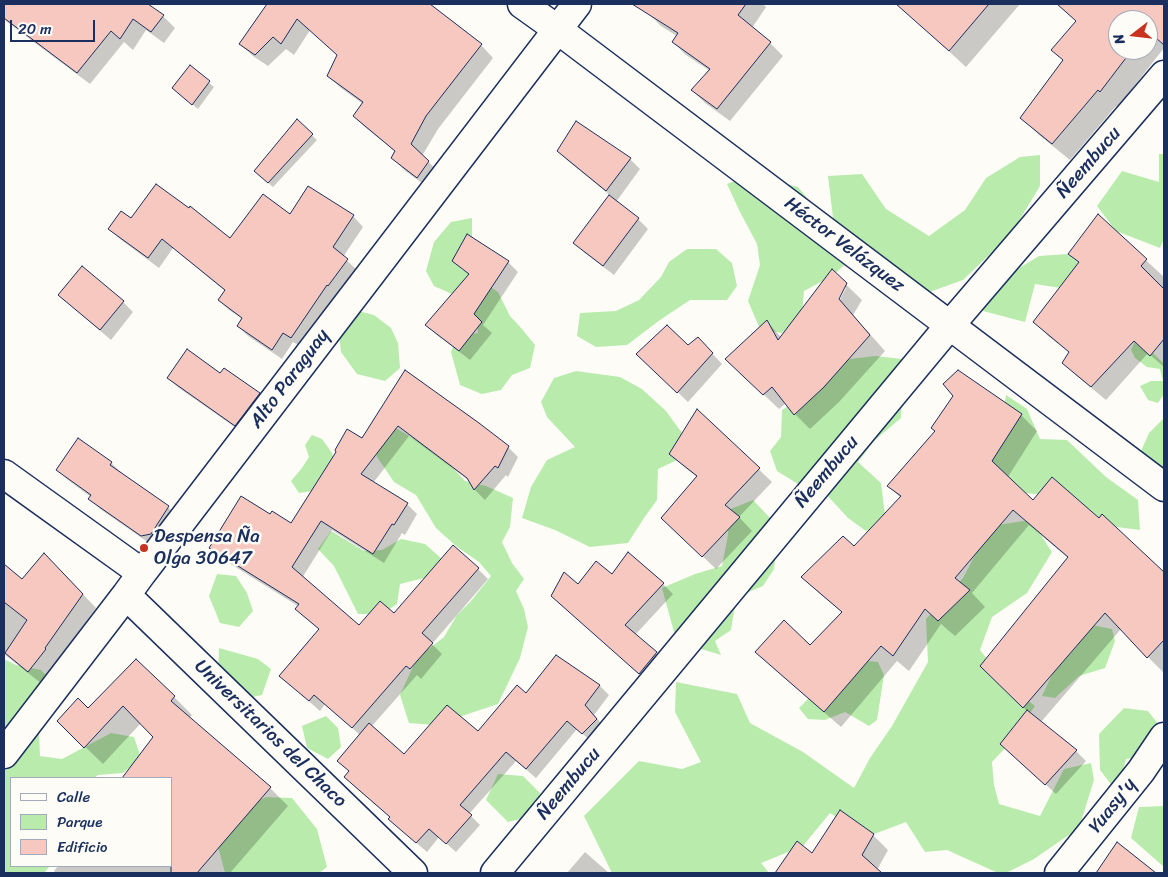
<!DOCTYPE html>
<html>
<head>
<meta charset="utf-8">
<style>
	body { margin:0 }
	#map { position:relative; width:1168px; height:877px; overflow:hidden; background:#fdfcf7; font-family:Sriracha,sans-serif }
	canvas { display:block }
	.frame { position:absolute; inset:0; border:5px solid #1b2f5e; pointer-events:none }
	.legend { position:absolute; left:10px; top:777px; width:162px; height:90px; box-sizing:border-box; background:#fdfcf7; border:1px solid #a3aaba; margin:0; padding:6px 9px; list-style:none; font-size:15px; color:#1b2f5e }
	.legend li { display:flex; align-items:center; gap:10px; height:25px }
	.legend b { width:25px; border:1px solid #a3aaba }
	.north { position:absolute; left:1108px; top:10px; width:50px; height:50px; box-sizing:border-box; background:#fdfcf7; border:1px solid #a3aaba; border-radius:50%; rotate:254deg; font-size:14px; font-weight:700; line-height:20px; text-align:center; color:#1b2f5e }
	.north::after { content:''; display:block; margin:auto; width:18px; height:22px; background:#c8321e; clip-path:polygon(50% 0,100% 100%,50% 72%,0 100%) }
	.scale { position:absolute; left:10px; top:20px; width:85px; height:22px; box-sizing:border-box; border:2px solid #1b2f5e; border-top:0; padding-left:6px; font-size:15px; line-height:18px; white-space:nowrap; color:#1b2f5e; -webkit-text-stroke:4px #fdfcf7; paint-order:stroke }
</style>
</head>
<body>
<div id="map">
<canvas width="1168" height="877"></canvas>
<div class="frame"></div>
<ul class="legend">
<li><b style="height:6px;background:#fdfcf7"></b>Calle</li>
<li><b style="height:14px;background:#b9ecac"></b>Parque</li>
<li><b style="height:14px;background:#f7c8bf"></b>Edificio</li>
</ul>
<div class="north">N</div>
<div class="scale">20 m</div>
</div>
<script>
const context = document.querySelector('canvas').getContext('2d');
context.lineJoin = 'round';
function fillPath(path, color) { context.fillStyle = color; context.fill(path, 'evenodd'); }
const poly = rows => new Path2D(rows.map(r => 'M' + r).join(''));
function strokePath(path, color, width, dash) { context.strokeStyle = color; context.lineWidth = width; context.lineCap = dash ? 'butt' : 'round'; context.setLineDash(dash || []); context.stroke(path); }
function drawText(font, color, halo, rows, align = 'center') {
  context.font = font + ' Sriracha,sans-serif'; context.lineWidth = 5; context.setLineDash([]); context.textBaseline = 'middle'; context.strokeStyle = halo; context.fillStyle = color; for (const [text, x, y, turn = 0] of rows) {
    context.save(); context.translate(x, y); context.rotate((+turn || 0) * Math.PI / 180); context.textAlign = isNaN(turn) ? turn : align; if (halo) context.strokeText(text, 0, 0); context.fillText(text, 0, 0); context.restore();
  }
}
const green = poly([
	[1159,154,1164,154,1164,239,1160,248,1116,231,1097,206,1122,171,1159,182],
	[1040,155,1040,186,1011,234,963,280,913,298,834,226,828,176,862,174,886,209,929,236,965,210,986,178,1020,157],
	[751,175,798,187,827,222,849,261,832,276,804,291,802,314,782,333,760,329,748,301,760,265,757,244,739,210,727,184],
	[472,218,472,239,458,251,461,269,480,280,498,292,510,316,522,329,535,345,530,368,512,375,501,390,482,394,460,385,451,352,458,336,478,333,476,316,463,303,452,294,434,286,426,271,434,242,451,222],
	[687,249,716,249,732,263,737,286,727,300,690,300,660,320,627,345,596,347,577,336,580,313,616,311,639,300,661,277,669,262],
	[1068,254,1090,272,1067,289,1035,284,1025,322,983,311,1001,279,1039,256],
	[354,310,374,315,391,328,398,343,400,368,385,381,357,374,341,352,338,325],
	[1135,341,1144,344,1164,364,1164,394,1158,403,1148,400,1140,386,1151,381,1163,381,1160,369,1147,367,1135,358,1131,350],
	[875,356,903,359,901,418,875,440,858,462,881,483,886,523,866,531,848,518,825,493,798,484,777,471,770,451,781,437,782,410,804,396,841,360],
	[576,371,620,377,642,389,666,411,685,437,677,460,658,469,657,500,644,518,628,543,590,547,555,530,522,518,531,487,547,460,575,447,547,417,541,402,554,378],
	[1006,395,1027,409,1040,439,1067,440,1106,477,1138,500,1140,530,1086,523,1058,496,1014,492,983,463,1002,418],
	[1164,417,1164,474,1149,465,1141,451,1149,433,1162,420],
	[394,427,440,454,465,481,486,486,513,498,510,527,502,542,512,563,524,579,516,591,524,609,528,627,520,658,498,704,435,725,409,723,400,695,417,658,444,637,457,615,471,601,491,576,479,562,456,546,436,528,416,495,394,482,377,457,368,432],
	[312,435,322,439,332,453,336,466,320,490,299,493,291,481,302,468,309,457,305,445],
	[753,500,774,522,776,551,774,569,763,586,739,596,734,611,731,630,715,641,721,655,698,648,674,632,662,588,695,574,722,566,728,535,728,510],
	[1031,520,1052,552,1027,593,992,617,980,650,1004,681,1035,706,1009,744,992,762,994,785,999,804,1040,816,1064,769,1091,763,1094,780,1079,828,1034,859,1006,873,998,873,947,850,925,852,906,822,869,836,830,813,803,846,761,863,769,873,747,873,747,872,744,873,612,873,584,816,639,761,682,769,701,762,675,712,676,682,737,694,750,723,803,752,854,788,870,758,892,726,928,662,926,619,963,578,990,526],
	[331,531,364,551,382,550,401,539,425,544,442,559,432,576,400,584,397,604,382,614,358,614,334,566,318,549],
	[217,574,236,576,247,593,253,611,239,627,220,623,209,596],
	[1087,624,1112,629,1115,641,1105,668,1079,676,1055,698,1042,696,1054,670,1074,650],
	[219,648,258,659,271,669,262,695,239,700,218,677],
	[4,659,16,665,41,670,56,686,39,732,40,756,62,759,111,733,134,737,141,758,123,773,98,775,94,778,11,778,11,866,50,866,44,873,4,873],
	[869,661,878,662,884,675,877,720,869,726,845,712,825,720,808,719,799,708,809,698,854,667],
	[1124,708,1148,711,1159,725,1158,755,1126,759,1117,792,1100,770,1099,734],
	[326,716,338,728,341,747,328,759,307,748,302,726],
	[498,774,523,776,540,793,532,816,508,822,486,800],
	[266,797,292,798,317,829,327,867,319,873,225,873,217,843,230,815],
	[1164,806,1164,867,1131,838,1139,807]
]);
const shadow = poly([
	[4,4,149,4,148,5,163,16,175,28,164,43,146,30,133,50,124,42,90,84,7,22,4,18],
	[268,4,428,4,481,45,493,58,438,129,422,156,441,174,430,189,404,170,392,157,396,152,366,128,354,116,363,104,341,88,328,76,338,55,310,30,294,55,286,49,268,66,253,56,240,44],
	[654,4,763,4,766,7,752,28,770,43,783,56,730,121,705,103,692,90,710,71,686,55,673,42,677,36,661,26,648,13],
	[898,4,1020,4,966,67,915,20],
	[1057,4,1164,4,1164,48,1117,108,1116,106,1070,160,1039,135,1022,118,1064,61,1053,50,1077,22],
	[1118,20,1148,20,1148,50,1118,50],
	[190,67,214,87,198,109,178,93],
	[297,121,317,140,273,187,260,176],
	[558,151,630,159,640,169,616,202,638,219,648,229,614,275,585,253,575,243,611,196,568,161],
	[290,216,353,216,363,227,343,257,357,270,339,295,337,294,302,347,293,342,282,359,248,336,238,326,243,319,229,310,219,300,225,291,173,248,159,268,120,239,110,229,131,220,230,240],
	[1098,216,1164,277,1164,367,1148,353,1106,400,1077,376,1064,363,1070,353,1048,336,1035,322,1080,264,1069,254],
	[453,261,508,262,518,272,483,325,492,333,470,360,437,335,427,325,470,276],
	[832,271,862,300,853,315,885,351,839,402,810,429,795,414,786,403,779,409,742,374,767,322,781,337],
	[846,287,846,288,837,305,841,292],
	[59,295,123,302,133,312,111,340,70,305],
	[708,349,722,364,688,402,648,364],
	[405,372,508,447,518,457,508,477,506,475,485,500,475,490,471,482,409,436,373,483,407,504,417,514,405,535,402,533,384,563,332,530,302,578,360,626,394,615,478,569,488,579,432,644,442,654,421,679,417,675,371,727,404,756,478,733,526,694,556,657,600,686,609,695,594,715,606,729,592,742,577,729,536,778,516,761,469,814,480,825,456,852,439,837,427,852,399,828,391,818,355,787,350,772,360,735,325,704,320,711,280,676,320,630,296,609,298,606,221,558,211,547,270,516,291,525,362,440],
	[221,375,259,394,269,404,246,435,179,388,168,378],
	[698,411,772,482,739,517,752,531,716,569,675,530,697,477,684,467,671,454],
	[1021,415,1037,431,1008,477,1033,501,1100,519,1102,516,1164,573,1164,673,1148,657,1121,629,1041,722,1076,751,1086,761,1056,794,1012,754,1027,711,982,666,1068,558,1029,525,972,593,985,607,955,636,941,624,909,671,897,661,841,727,773,668,757,652,810,647,843,613,819,593,803,577,854,548,901,498,888,486],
	[111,463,122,473,121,474,168,507,179,518,152,545,100,509,90,499,91,497,68,480,57,470],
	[4,566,22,580,58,568,96,608,42,684,4,654],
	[612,576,663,584,673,594,635,635,666,663,645,679,552,596,578,586],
	[174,697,192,715,189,718,270,788,288,806,230,873,56,873,54,871,58,866,171,866,171,778,123,778,154,736,141,723,103,764,76,738,88,710],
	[873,835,888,850,877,870,880,873,783,873,779,869],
	[1117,843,1155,873,1097,873],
	[585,852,609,873,567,873]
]);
const building = poly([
	[4,4,148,4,164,15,151,32,133,19,120,39,111,31,77,73,4,18,4,4],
	[267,4,430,4,482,44,426,116,411,144,429,161,417,178,391,158,395,151,353,116,363,102,327,76,337,55,297,19,281,44,273,37,255,55,239,44,267,4],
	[632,4,746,4,738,15,771,42,717,109,691,90,710,69,672,42,678,33,632,4],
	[896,4,989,4,949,51,896,4],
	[1057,4,1164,4,1164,45,1148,31,1148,20,1118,20,1118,50,1132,50,1100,92,1098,90,1052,144,1020,118,1063,60,1051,50,1076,21,1057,4],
	[190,65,210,81,192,105,172,88,190,65],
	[297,119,313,134,268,183,254,171,297,119],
	[576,121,631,158,606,191,557,151,576,121],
	[156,184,189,208,190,206,230,238,263,194,290,214,308,186,354,215,333,247,348,259,328,286,327,285,291,338,283,333,272,350,237,326,242,318,218,300,225,290,162,239,148,258,108,229,121,211,131,218,156,184],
	[609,195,639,218,603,266,573,243,609,195],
	[1098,214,1147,259,1141,266,1164,289,1164,339,1150,356,1134,341,1091,387,1062,363,1069,352,1033,322,1079,262,1068,254,1098,214],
	[467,234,509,261,474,314,482,322,459,351,425,325,469,274,452,261,467,234],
	[82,266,124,301,100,330,58,295,82,266],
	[832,269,847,283,839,299,870,335,824,387,794,415,772,387,763,395,725,359,767,320,778,340,832,269],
	[667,325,688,345,698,337,713,353,677,393,636,354,667,325],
	[187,349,220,373,224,368,260,393,235,426,167,378,187,349],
	[405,370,479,423,509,446,498,468,495,466,474,490,467,478,398,426,361,474,408,503,394,525,392,524,373,554,321,521,292,567,359,625,380,601,394,613,453,545,479,568,422,633,433,643,410,669,406,666,352,728,314,695,309,701,279,676,319,629,295,609,299,604,209,548,241,496,270,514,272,511,291,523,336,452,335,450,347,429,362,438,405,370],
	[958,370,1022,414,992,461,1033,500,1052,477,1099,518,1102,514,1164,572,1164,640,1147,658,1105,613,1023,708,980,666,1068,557,1013,510,955,578,970,590,938,621,925,609,893,656,881,646,824,712,755,652,784,620,810,645,842,612,801,577,843,536,854,546,901,496,887,486,935,431,931,428,953,396,943,384,958,370],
	[697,409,760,468,725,505,740,517,702,557,661,518,697,476,669,454,697,409],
	[78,438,112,462,110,465,169,506,151,534,141,536,88,499,91,495,56,470,78,438],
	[628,552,664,583,625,625,657,652,639,674,551,596,564,572,578,584,596,561,612,574,628,552],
	[44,553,83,594,45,648,46,649,28,672,5,653,27,620,4,602,4,564,22,579,44,553],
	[556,655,600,685,585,705,597,719,582,734,567,721,526,769,506,752,460,805,472,815,446,844,429,829,416,843,388,819,390,817,344,777,349,771,337,761,369,723,404,754,447,705,478,731,517,685,526,693,556,655],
	[136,659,175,696,171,701,271,787,197,873,171,873,171,778,122,778,153,737,123,706,84,748,57,721,78,698,88,708,136,659],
	[1027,710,1077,750,1045,785,1000,744,1027,710],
	[840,810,874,834,862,855,882,873,775,873,797,841,812,853,840,810],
	[1117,842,1156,873,1096,873,1117,842]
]);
const minor = poly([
	[522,4,557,29,1164,487],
	[4,474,142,573],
	[126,595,413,873],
	[4,754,126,595,142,573,577,4],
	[495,873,950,325,1164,75],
	[1059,873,1141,771,1164,737]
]);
const markers = [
	[144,548,5,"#c8321e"]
];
const streetNames = [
	["Ñeembucu",1089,163,-49],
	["Héctor Velázquez",844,245,37],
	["Alto Paraguay",290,379,-53],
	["Ñeembucu",827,472,-50],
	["Universitarios del Chaco",270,734,44],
	["Ñeembucu",569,784,-50],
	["Yuasy'y",1113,806,-52]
];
const poiNames = [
	["Despensa Ña",154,537],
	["Olga 30647",154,559]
];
fillPath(green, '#b9ecac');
fillPath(shadow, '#0003');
fillPath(building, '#f7c8bf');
strokePath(building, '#1b2f5e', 1);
strokePath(minor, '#1b2f5e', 31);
strokePath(minor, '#fdfcf7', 28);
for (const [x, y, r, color] of markers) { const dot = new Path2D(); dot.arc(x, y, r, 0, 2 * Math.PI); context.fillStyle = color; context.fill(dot); strokePath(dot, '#fdfcf7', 2); }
drawText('19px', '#1b2f5e', '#fdfcf7', streetNames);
drawText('19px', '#1b2f5e', '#fdfcf7', poiNames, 'left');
</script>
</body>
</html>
